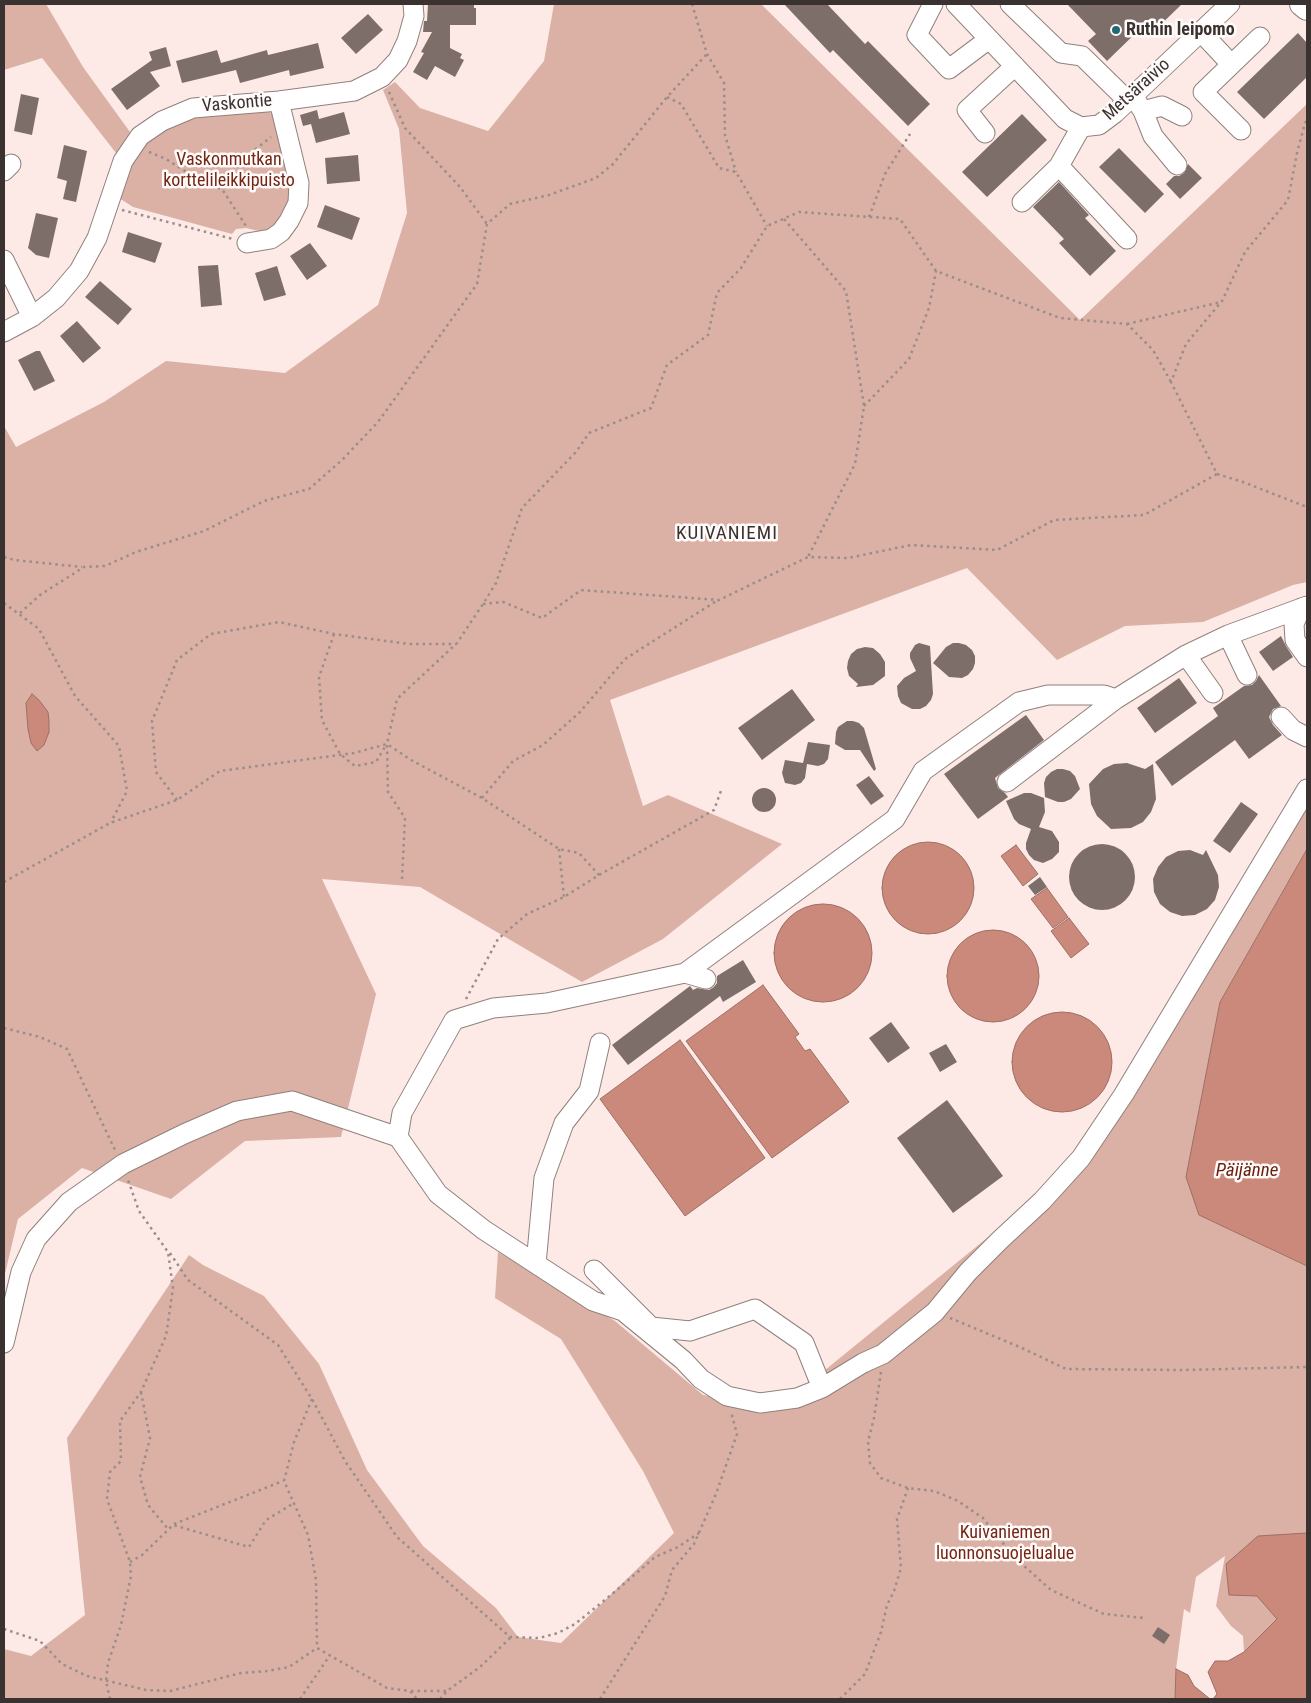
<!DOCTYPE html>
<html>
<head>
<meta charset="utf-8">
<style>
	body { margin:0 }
	#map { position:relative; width:1311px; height:1703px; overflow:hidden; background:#fdeae6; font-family:"Roboto Condensed",sans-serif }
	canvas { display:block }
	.frame { position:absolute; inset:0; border:5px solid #393230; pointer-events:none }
</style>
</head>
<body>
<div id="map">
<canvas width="1311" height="1703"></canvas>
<div class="frame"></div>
</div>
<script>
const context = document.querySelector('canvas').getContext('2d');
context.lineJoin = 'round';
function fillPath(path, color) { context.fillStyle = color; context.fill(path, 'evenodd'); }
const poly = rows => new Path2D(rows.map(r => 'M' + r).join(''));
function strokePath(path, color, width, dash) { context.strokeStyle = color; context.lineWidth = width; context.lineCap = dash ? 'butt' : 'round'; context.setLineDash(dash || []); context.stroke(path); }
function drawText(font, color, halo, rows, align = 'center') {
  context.font = font + ' "Roboto Condensed",sans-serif'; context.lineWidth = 5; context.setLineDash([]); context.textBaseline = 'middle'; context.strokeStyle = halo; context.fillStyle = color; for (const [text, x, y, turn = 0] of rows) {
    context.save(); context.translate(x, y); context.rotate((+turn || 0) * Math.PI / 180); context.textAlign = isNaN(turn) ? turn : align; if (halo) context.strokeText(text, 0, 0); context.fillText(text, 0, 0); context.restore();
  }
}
const green = poly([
	[4,4,46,4,83,67,130,132,116,153,42,58,4,70],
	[554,4,761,4,1080,320,1307,104,1307,582,1293,585,1203,622,1125,626,1057,660,967,568,610,700,643,806,668,795,782,844,663,939,582,982,420,887,322,879,376,994,341,1137,245,1141,171,1199,82,1168,18,1219,4,1278,4,426,16,447,104,402,166,361,285,373,378,305,407,213,399,129,383,90,395,82,420,108,488,131,544,61],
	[259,108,269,111,277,120,294,187,291,202,273,230,263,232,246,228,236,229,232,234,133,207,119,198,129,167,148,140,167,125,194,115],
	[1307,799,1307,849,1220,1002,1200,1215,1307,1266,1307,1699,1213,1699,1217,1694,1208,1672,1215,1661,1228,1661,1244,1652,1243,1636,1231,1626,1216,1606,1225,1556,1196,1577,1190,1613,1184,1609,1176,1669,1188,1675,1194,1686,1210,1699,4,1699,4,1649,31,1656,85,1615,67,1438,189,1255,203,1265,264,1296,319,1364,367,1470,423,1546,496,1608,518,1637,561,1643,674,1533,643,1471,561,1339,495,1298,498,1252,615,1321,703,1395,781,1406,1036,1198,1075,1154]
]);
const water = poly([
	[32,694,39,700,48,712,49,721,49,732,44,745,37,751,31,743,28,729,26,703,32,694],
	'882 888a46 46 0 1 1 92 0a46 46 0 1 1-92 0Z',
	[1016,845,1038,874,1023,886,1001,856,1016,845],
	[1307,849,1307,1266,1199,1215,1186,1177,1220,1002,1307,849],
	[1047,888,1068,917,1053,928,1031,899,1047,888],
	'774 953a49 49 0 1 1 98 0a49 49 0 1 1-98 0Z',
	[1069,918,1089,944,1071,958,1051,931,1069,918],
	'947 976a46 46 0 1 1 92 0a46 46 0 1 1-92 0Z',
	[763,985,799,1034,795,1037,805,1051,810,1049,849,1102,772,1158,686,1041,763,985],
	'1012 1062a50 50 0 1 1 100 0a50 50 0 1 1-100 0Z',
	[680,1040,765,1158,685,1216,600,1099,680,1040],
	[1307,1533,1307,1699,1213,1699,1217,1694,1208,1672,1215,1661,1228,1661,1244,1652,1277,1619,1257,1596,1229,1595,1226,1564,1258,1536,1307,1533],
	[1176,1669,1188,1675,1194,1686,1210,1699,1175,1699,1176,1669]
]);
const building = poly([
	[428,4,474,4,474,8,476,8,476,25,450,25,450,48,462,54,460,58,464,60,455,77,435,66,427,80,413,72,424,53,421,52,432,32,423,32,424,21,427,21],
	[784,4,827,4,865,44,868,41,930,104,908,126,833,50,830,53],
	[1067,4,1182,4,1150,35,1142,27,1107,61,1088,41,1096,34],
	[368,14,383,30,356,54,341,38],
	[1298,33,1307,43,1307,77,1264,119,1237,92],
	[318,43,324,68,290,76,289,70,240,83,236,70,182,83,176,61,217,50,221,63,267,50,268,55],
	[166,47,171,66,150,72,160,86,127,110,111,89,152,60,149,52],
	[21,94,39,98,32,135,14,131],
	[317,110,319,119,344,112,350,134,316,143,311,124,303,126,300,115],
	[1022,114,1047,140,987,197,962,172],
	[64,145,87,151,76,202,63,199,67,181,57,178],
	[1119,148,1164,194,1145,213,1099,167],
	[358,155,360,181,327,184,325,158],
	[1188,164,1202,178,1180,199,1166,184,1174,176,1179,176,1184,173],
	[1059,182,1089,215,1085,218,1116,251,1090,276,1059,243,1064,239,1033,207],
	[325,205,360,218,352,240,317,227],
	[36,213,58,218,49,258,36,255,28,248],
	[128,232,162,243,155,263,122,252],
	[310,243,327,266,307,280,290,256],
	[218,265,222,305,201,307,198,266],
	[277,266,286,295,264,301,255,273],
	[100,281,132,309,118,325,85,297],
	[77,321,101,348,83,363,60,336],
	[36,351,40,351,55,381,34,391,18,360],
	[1281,636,1286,646,1293,657,1273,671,1259,652],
	[919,643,930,646,933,694,931,700,926,706,920,709,912,709,901,703,898,696,897,686,904,678,916,671,910,658,910,653,915,645],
	[953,643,959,643,966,645,972,650,975,656,975,663,973,669,968,675,962,678,949,677,933,663,946,647],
	[865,647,873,648,880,654,885,662,885,676,873,685,856,687,858,684,849,676,847,668,848,661,851,654,857,649],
	[1259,675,1281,706,1273,709,1269,717,1273,725,1282,735,1249,759,1235,740,1172,786,1155,762,1218,716,1213,708,1244,686,1252,685,1256,681],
	[1179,678,1197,703,1155,733,1137,708],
	[792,689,815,720,762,760,738,728],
	[1026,715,1044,740,995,778,998,788,1005,793,1008,797,978,819,944,774],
	[847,721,853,721,859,723,864,728,876,769,874,771,860,750,845,750,835,744,836,732,838,727],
	[808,742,830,745,828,759,824,764,818,766,807,764,805,778,801,783,795,785,785,783,782,773,785,760,803,763],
	[1127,763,1145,769,1153,764,1156,799,1151,812,1143,822,1131,828,1111,829,1097,816,1091,804,1089,784,1103,769,1114,764],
	[1057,769,1063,769,1070,771,1075,776,1080,789,1071,799,1064,802,1058,802,1045,797,1044,783,1046,777,1051,772],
	[869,776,884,796,871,805,856,785],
	'752 800a12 12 0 1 1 24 0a12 12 0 1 1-24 0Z',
	[1024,793,1031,793,1044,798,1045,812,1039,827,1052,831,1059,842,1059,852,1052,859,1043,863,1034,860,1029,855,1026,849,1026,843,1031,829,1019,824,1014,819,1006,801],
	[1241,802,1258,814,1230,853,1213,841],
	'1069 877a33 33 0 1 1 66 0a33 33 0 1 1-66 0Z',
	[1190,850,1203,855,1206,850,1218,875,1219,887,1215,900,1207,909,1195,915,1182,916,1170,912,1160,904,1154,892,1153,879,1158,867,1166,857,1178,851],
	[1040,877,1047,887,1035,895,1028,886],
	[743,960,756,982,723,1002,720,996,628,1065,612,1045,690,986,693,990,697,988,709,990,714,987,717,983,717,976],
	[891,1022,910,1048,888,1063,869,1038],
	[946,1044,957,1062,940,1072,929,1053],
	[947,1100,1003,1176,953,1213,897,1138],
	[1158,1627,1170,1635,1164,1644,1152,1636]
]);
const path = poly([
	[692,4,707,54,724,83,725,135,736,172],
	[389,92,405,128,460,187,487,224],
	[667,97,681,104,719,168,736,172,767,226],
	[149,152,166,159,207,185,222,189,246,226],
	[222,189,244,158,271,137],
	[122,210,233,239],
	[869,217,885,174,910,134],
	[784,219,846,291,864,406,855,464,808,557],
	[1127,324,1221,302],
	[864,406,909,359,929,308,936,271],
	[1217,474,1243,482,1307,507],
	[4,557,14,560,82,567],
	[4,603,39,629,75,696,119,746,127,791,111,822],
	[483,604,503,602,542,618,581,590,719,600,808,557,848,558,911,545,997,550,1054,520,1144,515,1217,474,1171,382,1186,344,1222,301,1245,252,1288,200,1297,153,1305,123,1307,121],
	[20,613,40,595,84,567,105,566,136,552,204,531,264,501,309,489,342,460,378,422,477,284,487,224,510,204,549,195,596,178,613,164,667,97,707,54],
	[334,634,319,677,322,720,340,754,355,766,376,762,386,745],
	[482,798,513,761,543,745,580,712,625,659,718,600],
	[177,800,156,772,152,721,177,660,211,634,279,622,334,634,409,644,456,644],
	[559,849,564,897],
	[402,879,405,818,388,792,387,744,397,699,457,643,483,604,496,583,522,508,576,452,589,433,651,408,667,365,708,335,717,293,741,268,767,226,799,212,900,219,936,271,1060,318,1127,324,1153,350,1171,382],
	[4,882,110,823,177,800,220,771,354,753,387,744,411,760,482,798,559,849,579,853,599,875],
	[466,999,498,939,527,914,564,897,599,875,714,810,722,788],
	[4,1028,40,1037,67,1049,115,1150],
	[170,1253,188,1280,278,1345,312,1399,345,1461,397,1537,510,1637,539,1638,558,1633,575,1624,611,1595,655,1557,678,1547,699,1533],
	[950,1318,1022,1348,1066,1369,1183,1370,1307,1367],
	[881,1372,874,1418,868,1442,870,1463,881,1478,908,1488,934,1491,958,1501,983,1518,1014,1557,1051,1590,1104,1614,1145,1618],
	[141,1392,150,1438,140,1477,148,1505,168,1529],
	[312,1399,294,1442,284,1481,308,1535,316,1580,317,1648],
	[174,1524,283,1481],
	[130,1562,142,1555,173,1525,249,1547,266,1520,294,1503],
	[4,1629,40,1641,62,1664,87,1676,146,1690,170,1691,241,1673,267,1671,289,1667,317,1648,387,1688,410,1691,417,1699],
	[411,1691,447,1691],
	[110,1699,106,1681,108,1663,121,1625,131,1576,130,1562,107,1499,110,1472,121,1461,120,1421,141,1392,166,1336,173,1288,168,1252,139,1211,128,1180],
	[300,1699,330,1655],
	[440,1699,447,1691,480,1667,510,1638],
	[600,1699,665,1596,672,1570,694,1544,716,1494,737,1434,731,1412],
	[840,1699,865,1674,881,1632,887,1605,894,1591,901,1568,897,1519,908,1488]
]);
const minor = poly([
	[933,4,917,35,949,69,989,39],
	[956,4,1065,119,1081,127,1099,125,1115,113,1230,4],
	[1010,4,1061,53,1082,56,1128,101],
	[1201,32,1231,64],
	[1133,96,1143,111,1153,136,1177,165],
	[1143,111,1162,106,1182,116],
	[1241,130,1203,92,1260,37],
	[985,133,967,110,1015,66],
	[1059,166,1127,239],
	[4,171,11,164],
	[1022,202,1059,166,1081,127],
	[247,243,271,239,281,232,289,221,298,203,299,183,279,101],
	[4,260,32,317],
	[4,332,32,317,56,298,79,271,97,238,123,161,140,136,162,121,193,108,279,101,354,91,382,77,398,60,407,41,414,16,413,4],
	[1301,608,1294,624,1295,640,1307,657],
	[1228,635,1247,675],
	[1186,655,1213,693],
	[1281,717,1293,730,1307,737],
	[1007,782,1116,699,1186,655,1228,635,1307,606],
	[706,979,685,973,895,819,923,771,1019,702,1048,695,1104,695,1116,699],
	[398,1137,402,1113,454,1020,493,1008,547,1003,685,973],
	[536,1264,544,1178,564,1123,589,1091,600,1043],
	[594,1270,651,1327,690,1331,755,1309,804,1343,822,1388],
	[4,1343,21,1272,36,1239,69,1202,123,1164,184,1134,237,1111,292,1101,398,1137,438,1194,484,1230,593,1301,623,1311,683,1360,701,1379,727,1396,760,1403,797,1398,822,1388,863,1363,883,1354,935,1312,968,1272,1000,1240,1042,1201,1081,1158,1124,1094,1307,789]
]);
const major = poly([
	[1302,4,1307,8]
]);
const markers = [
	[1116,30,5,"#216876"]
];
const poiNames = [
	["Ruthin leipomo",1126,30]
];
const streetNames = [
	["Metsäraivio",1137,90,-42],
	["Vaskontie",237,104,-5]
];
const parkNames = [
	["Vaskonmutkan",229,160],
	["korttelileikkipuisto",229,181],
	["Kuivaniemen",1005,1533],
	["luonnonsuojelualue",1005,1554]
];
const neighbourhoodNames = [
	["KUIVANIEMI",727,534]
];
const waterNames = [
	["Päijänne",1247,1171]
];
fillPath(green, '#dbb0a5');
fillPath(water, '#ca897a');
strokePath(water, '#9e6f64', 1);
fillPath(building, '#7e6e6a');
strokePath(minor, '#90807c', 21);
strokePath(major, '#90807c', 26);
strokePath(path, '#9a8d8a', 2.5, [2.5, 4]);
strokePath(minor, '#fff', 19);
strokePath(major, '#fff', 24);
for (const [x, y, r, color] of markers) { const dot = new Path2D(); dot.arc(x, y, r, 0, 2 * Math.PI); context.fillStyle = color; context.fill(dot); strokePath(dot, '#fffbfa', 2); }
drawText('bold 18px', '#393230', '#fffbfa', poiNames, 'left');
drawText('18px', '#393230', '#fffbfa', streetNames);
drawText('18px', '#732615', '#fffbfa', parkNames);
context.letterSpacing = '1px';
drawText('19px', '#393230', '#fffbfa', neighbourhoodNames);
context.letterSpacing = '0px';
drawText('italic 19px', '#6b1e0d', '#fffbfa', waterNames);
</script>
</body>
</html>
